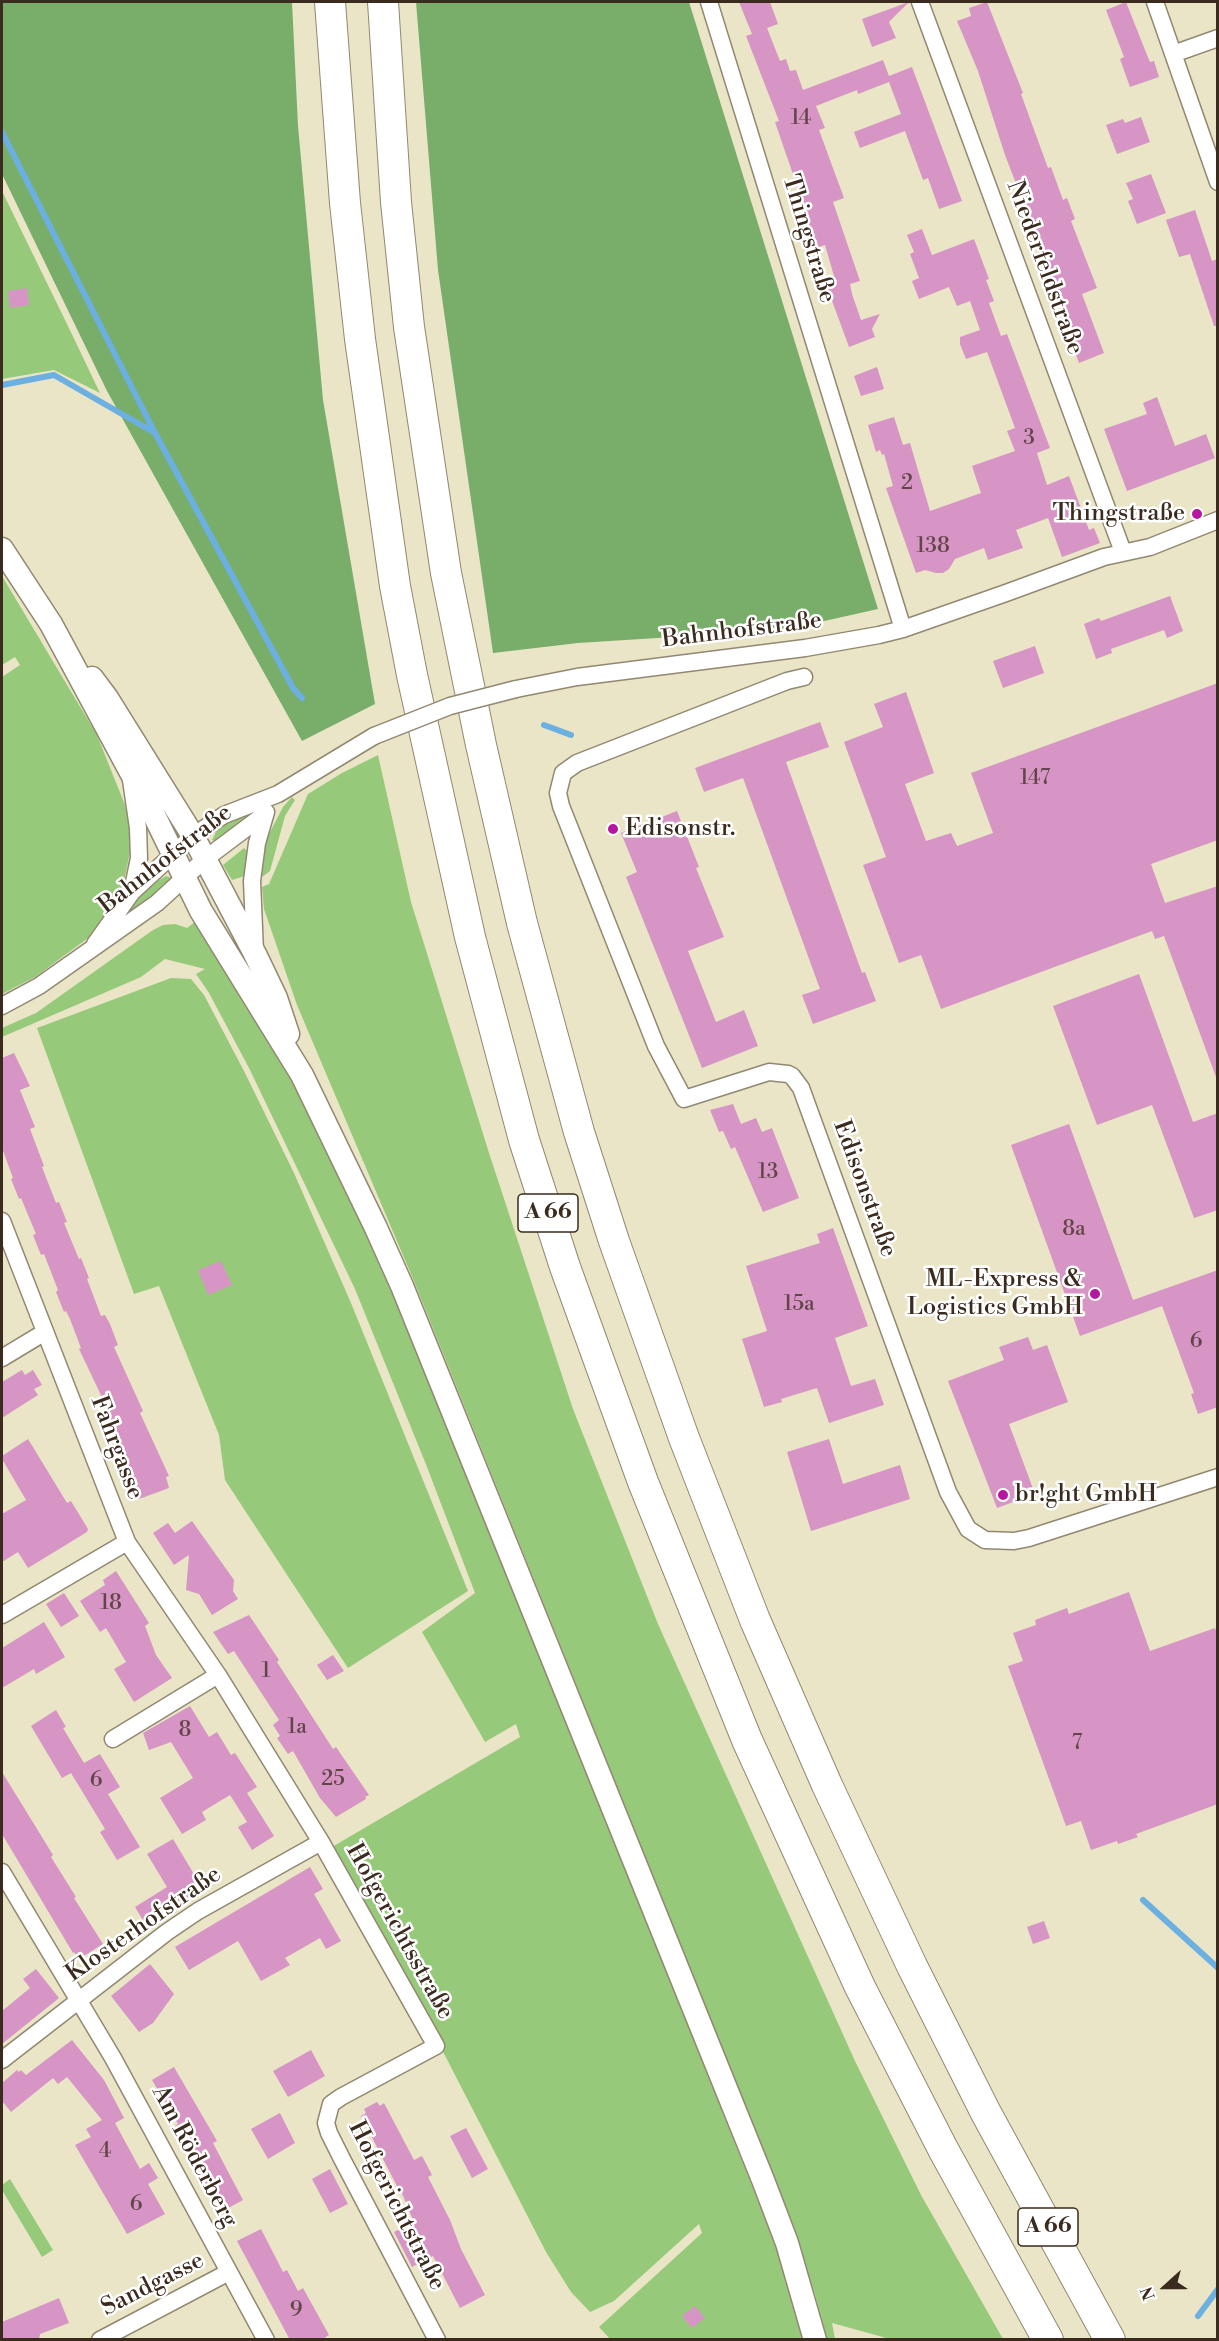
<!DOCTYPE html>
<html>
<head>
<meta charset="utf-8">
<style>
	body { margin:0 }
	#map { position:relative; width:1219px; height:2341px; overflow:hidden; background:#eae5c6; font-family:"Libre Bodoni",serif }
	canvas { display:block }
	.frame { position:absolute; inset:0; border:3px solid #3b2a1e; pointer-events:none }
	.north { position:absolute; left:1135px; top:2257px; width:60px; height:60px; -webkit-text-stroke:4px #fff; paint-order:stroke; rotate:249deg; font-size:16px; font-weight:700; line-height:24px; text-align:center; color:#3b2a1e }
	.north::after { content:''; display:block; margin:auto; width:21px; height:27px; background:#3b2a1e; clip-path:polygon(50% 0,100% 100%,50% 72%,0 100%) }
</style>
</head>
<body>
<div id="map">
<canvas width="1219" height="2341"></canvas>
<div class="frame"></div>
<div class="north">N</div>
</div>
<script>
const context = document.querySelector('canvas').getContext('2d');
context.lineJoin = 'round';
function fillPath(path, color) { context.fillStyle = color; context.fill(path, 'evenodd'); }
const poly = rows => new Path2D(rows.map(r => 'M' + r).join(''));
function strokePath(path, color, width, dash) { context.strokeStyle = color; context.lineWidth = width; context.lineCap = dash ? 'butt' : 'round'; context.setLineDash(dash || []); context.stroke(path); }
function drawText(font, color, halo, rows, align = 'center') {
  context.font = font + ' "Libre Bodoni",serif'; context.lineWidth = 5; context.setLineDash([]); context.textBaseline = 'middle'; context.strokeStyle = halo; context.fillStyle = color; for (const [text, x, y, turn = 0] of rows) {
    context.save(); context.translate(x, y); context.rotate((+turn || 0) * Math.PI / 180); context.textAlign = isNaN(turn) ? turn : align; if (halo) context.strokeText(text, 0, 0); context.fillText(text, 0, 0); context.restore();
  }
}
const green = poly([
	[2,191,67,324,100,393,54,370,2,379],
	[2,576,97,735,125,805,130,829,131,847,123,886,115,905,99,930,35,977,2,994,2,677,20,665,15,657,2,665],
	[378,755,411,902,489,1153,573,1409,658,1624,855,2061,921,2195,1003,2339,890,2339,832,2323,835,2339,827,2339,815,2294,796,2238,746,2107,416,1286,297,1005,264,909,262,887,269,884,308,794,342,773],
	[292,797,295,800,285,816,270,871,262,877,264,849,268,836,283,807],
	[258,805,261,807,216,841,212,840,217,830],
	[244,848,248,852,245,876,232,880,223,865],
	[166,876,172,878,171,881,130,913,126,913,145,888],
	[196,921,283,1064,361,1220,389,1280,776,2246,803,2339,610,2339,599,2327,702,2233,699,2224,614,2301,590,2312,571,2292,546,2252,418,2003,332,1847,520,1737,516,1724,485,1742,422,1632,475,1593,427,1467,355,1289,249,1068,209,993,196,974,205,969,165,959,141,977,2,1037,2,1028,36,1013,153,930,163,925,175,924,187,928],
	[171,978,191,979,204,995,244,1071,294,1173,351,1303,468,1591,348,1668,225,1480,219,1435,159,1286,134,1294,37,1028],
	[10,2179,53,2250,42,2257,2,2190,2,2185]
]);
const forest = poly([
	[2,2,292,2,298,126,323,400,375,704,302,741,107,391,2,174],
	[416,2,689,2,878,609,784,630,578,643,493,653,438,270]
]);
const stream = poly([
	[2,132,154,431],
	[2,385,54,375,155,433,293,688,302,698],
	[544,725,571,735],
	[1143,1900,1218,1968],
	[1198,2316,1218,2289]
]);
const building = poly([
	[739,2,770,2,778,24,767,28,780,61,786,59,790,71,796,70,803,90,883,60,889,76,912,67,962,201,939,209,928,178,923,180,905,131,860,148,854,132,901,114,889,82,858,94,857,90,816,106,825,128,819,130,844,198,833,202,860,281,850,284,852,294,861,320,880,314,872,329,875,337,849,347,824,279,834,276,825,245,816,248,806,222,803,214,806,212,775,122,779,121,746,36,752,34],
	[909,2,889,22,896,38,872,47,862,19],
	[987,2,1023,93,1021,94,1048,168,1051,167,1063,200,1067,198,1075,219,1071,221,1097,288,1082,294,1104,353,1079,363,1067,331,1072,329,1005,155,978,71,957,21,971,16,969,8],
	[1126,2,1145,50,1150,62,1154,61,1159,77,1130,87,1120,59,1124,57,1106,10],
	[1141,117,1150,142,1117,154,1106,125,1123,119,1125,123],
	[1151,174,1166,213,1137,224,1128,201,1133,199,1126,183],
	[1195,210,1212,261,1218,259,1218,326,1214,326,1190,254,1179,257,1166,220],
	[922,229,932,255,974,239,989,279,986,280,994,301,989,303,1001,336,1007,334,1050,448,1037,453,1047,485,1069,476,1089,530,1094,528,1100,543,1062,557,1048,518,1016,530,1023,548,988,560,984,548,955,559,949,569,943,573,936,573,925,570,916,573,886,488,893,486,884,454,882,455,880,450,876,452,868,425,894,417,903,445,910,443,930,511,981,493,972,466,1015,451,1007,431,1015,428,987,352,966,359,960,344,960,337,980,330,970,301,957,306,949,287,919,299,912,281,919,278,910,254,914,252,907,235],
	[27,288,29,305,10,308,8,291],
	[877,367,884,389,861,396,854,376],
	[1157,397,1175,446,1206,434,1215,458,1127,491,1104,429,1147,414,1143,403],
	[1170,596,1183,631,1167,638,1164,630,1111,649,1112,653,1096,659,1084,624,1099,618,1101,621],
	[1035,646,1044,673,1003,688,993,661],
	[1218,683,1218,840,1151,864,1165,903,1218,886,1218,1076,1216,1077,1164,936,1155,939,1152,931,941,1009,921,955,899,963,863,865,886,857,844,742,883,727,874,704,906,692,934,773,905,784,926,841,951,833,957,846,993,833,971,773],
	[820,722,829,747,786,762,862,973,865,972,876,1001,813,1024,802,995,820,989,743,778,704,792,695,768],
	[677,811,699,867,696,868,724,937,688,951,716,1022,744,1010,758,1046,702,1068,626,877,637,872,621,833],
	[1139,974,1193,1122,1218,1113,1218,1210,1194,1218,1152,1105,1097,1125,1053,1006],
	[14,1053,30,1086,20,1090,35,1127,30,1129,44,1166,42,1167,56,1203,59,1202,67,1222,64,1223,79,1259,81,1258,89,1278,87,1279,101,1316,105,1315,110,1324,118,1345,114,1347,143,1411,140,1413,169,1476,166,1477,169,1488,139,1499,130,1479,133,1478,116,1433,113,1435,104,1414,108,1413,100,1393,79,1349,81,1348,70,1319,66,1311,64,1312,56,1292,58,1290,44,1254,41,1255,33,1235,36,1234,21,1198,19,1199,11,1179,13,1178,2,1148,2,1058],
	[733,1104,741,1124,756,1118,762,1132,772,1128,799,1198,763,1212,735,1147,731,1149,723,1131,719,1132,710,1110],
	[1069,1124,1133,1300,1218,1270,1218,1407,1198,1414,1191,1394,1194,1393,1162,1306,1080,1336,1011,1145],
	[833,1228,868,1326,835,1338,851,1386,875,1379,884,1405,829,1423,817,1388,781,1399,782,1402,764,1407,742,1339,767,1331,746,1266,820,1243,817,1234],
	[221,1261,232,1285,208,1295,198,1270],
	[1028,1337,1033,1350,1047,1345,1068,1402,1009,1424,1035,1494,997,1508,948,1381,1004,1360,999,1347],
	[22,1370,25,1375,33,1370,42,1385,34,1389,38,1395,2,1418,2,1382],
	[28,1439,67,1503,71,1501,88,1529,87,1532,28,1568,18,1552,2,1562,2,1514,26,1500,2,1459,2,1456],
	[829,1439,843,1484,900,1465,910,1499,811,1531,787,1452],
	[192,1521,234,1580,233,1591,238,1599,212,1615,199,1594,186,1590,189,1555,174,1565,153,1533,168,1523,175,1533],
	[116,1571,149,1623,145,1626,156,1655,172,1678,134,1702,114,1669,126,1662,106,1628,100,1632,80,1601,105,1585,103,1580],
	[1129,1592,1150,1651,1215,1628,1218,1637,1218,1804,1136,1834,1138,1837,1118,1844,1117,1841,1091,1850,1081,1821,1066,1826,1008,1666,1023,1661,1013,1633,1036,1625,1035,1620,1067,1608,1069,1614],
	[64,1593,79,1616,61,1627,46,1604],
	[249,1615,279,1660,277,1662,333,1749,336,1747,369,1795,365,1797,366,1799,336,1817,320,1798,293,1751,288,1754,277,1738,280,1736,273,1725,279,1720,234,1651,228,1654,213,1632],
	[44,1622,65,1657,36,1674,34,1669,2,1688,2,1648],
	[333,1655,344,1671,327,1680,317,1665],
	[190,1706,209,1737,217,1732,231,1755,235,1753,257,1787,247,1793,274,1836,252,1850,238,1827,247,1822,230,1795,202,1812,206,1820,182,1834,160,1798,193,1778,171,1742,149,1750,143,1733],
	[56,1710,66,1727,63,1728,84,1763,100,1754,120,1787,108,1794,140,1847,117,1860,100,1832,105,1829,71,1773,62,1778,31,1726],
	[2,1772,53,1855,51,1857,76,1897,74,1898,103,1944,79,1959,74,1952,73,1953,2,1834],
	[173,1839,204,1891,179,1906,177,1903,144,1922,135,1907,167,1887,147,1854],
	[310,1867,323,1889,314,1894,341,1941,326,1949,320,1938,285,1958,290,1965,261,1981,238,1941,189,1970,175,1947],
	[1044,1921,1050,1938,1033,1944,1027,1927],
	[150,1964,174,1994,153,2023,139,2032,111,1996],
	[36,1969,59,1998,2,2044,2,2011,30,1988,23,1979],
	[72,2040,104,2080,124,2118,115,2123,140,2169,149,2163,158,2178,148,2184,165,2214,127,2234,75,2145,91,2137,86,2129,102,2120,67,2077,58,2084,53,2078,11,2112,2,2101,2,2083,17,2070,19,2072,21,2070,26,2075],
	[311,2050,325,2076,288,2097,273,2071],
	[174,2067,217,2141,213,2143,243,2200,221,2212,175,2126,178,2124,152,2080],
	[377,2102,380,2106,384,2103,414,2160,422,2156,432,2175,428,2177,450,2220,461,2249,485,2295,460,2308,433,2256,412,2267,394,2232,414,2222,401,2191,400,2192,361,2116,366,2113,364,2109],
	[280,2113,295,2143,268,2159,251,2129],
	[466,2128,488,2169,472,2178,450,2136],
	[330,2169,348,2204,330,2213,312,2179],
	[261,2229,283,2272,287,2270,298,2291,303,2288,329,2335,321,2340,290,2340,237,2241],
	[59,2298,69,2323,40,2334,39,2340,2,2340,2,2322],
	[695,2306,705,2318,692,2328,682,2316]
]);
const minor = poly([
	[709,2,903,629],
	[920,2,1123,552],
	[1155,2,1218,182],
	[1173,54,1218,38],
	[804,677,787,681,577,763,563,773,558,793,561,806,656,1046,684,1099,769,1072,788,1074,792,1076,801,1088,948,1492,968,1529,985,1540,1014,1541,1029,1538,1218,1477],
	[516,689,577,677,805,648,879,635,903,629,1006,593,1104,557,1150,547,1218,520],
	[131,780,138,828,139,858,132,892],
	[95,944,132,892,193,836,224,815,278,794,374,736],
	[255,952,252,881,257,843,266,812],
	[2,1006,39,986,157,903,205,859,265,814],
	[2,1221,127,1542,218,1675,321,1842,436,2046,341,2097,331,2104,326,2123,329,2133,342,2159,437,2340],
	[2,1358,45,1332],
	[2,1615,127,1542],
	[113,1739,218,1675],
	[2,1872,113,2058,266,2340],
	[2,2060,167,1932,198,1911,321,1842],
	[100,2340,229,2272]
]);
const secondary = poly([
	[2,549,51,624,155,817,201,911,302,1075,376,1228,402,1286,763,2180,787,2243,815,2340],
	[92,678,107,698,193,836,255,954,276,998,288,1034]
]);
const motorway = poly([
	[330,2,345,203,360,339,395,586,412,675,470,937,524,1140,565,1267,643,1482,747,1740,860,1987,943,2149,1048,2340],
	[383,2,396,202,409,327,446,573,481,745,522,923,579,1132,614,1241,684,1438,755,1620,827,1785,912,1966,986,2113,1110,2340]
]);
const minorBridge = poly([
	[374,736,450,706,516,689]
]);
const markers = [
	[1197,514,6,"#b5179e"],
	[613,829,6,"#b5179e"],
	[1095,1294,6,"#b5179e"],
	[1003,1495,6,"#b5179e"]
];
const numberNames = [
	["14",801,119],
	["3",1029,439],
	["2",907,484],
	["138",933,547],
	["147",1035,779],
	["13",768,1173],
	["8a",1074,1230],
	["15a",799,1305],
	["6",1196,1342],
	["18",111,1604],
	["1",266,1672],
	["1a",297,1728],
	["8",185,1731],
	["7",1077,1744],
	["25",333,1780],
	["6",96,1781],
	["4",105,2152],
	["6",136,2205],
	["9",296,2311]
];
const shields = [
	[548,1213,60],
	[1048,2227,60]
];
const shieldNames = [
	["A 66",548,1213],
	["A 66",1048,2227]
];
const streetNames = [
	["Thingstraße",808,239,73],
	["Niederfeldstraße",1044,268,70],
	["Bahnhofstraße",742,631,-7],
	["Bahnhofstraße",166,860,-38],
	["Edisonstraße",864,1189,70],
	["Fahrgasse",116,1448,69],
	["Klosterhofstraße",144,1925,-35],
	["Hofgerichtsstraße",399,1932,61],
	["Am Röderberg",194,2157,62],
	["Hofgerichtstraße",396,2206,63],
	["Sandgasse",153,2285,-27]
];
const poiNames = [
	["Thingstraße",1185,514],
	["Edisonstr.",625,829,"left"],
	["ML-Express &",1083,1280],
	["Logistics GmbH",1083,1308],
	["br!ght GmbH",1015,1495,"left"]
];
fillPath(green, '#96ca7a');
fillPath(forest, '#78ae6a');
strokePath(stream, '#6cafe1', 6);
fillPath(building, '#d695c4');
strokePath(minor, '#928872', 19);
strokePath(secondary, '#928872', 25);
strokePath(motorway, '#928872', 32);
strokePath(minor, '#fff', 16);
strokePath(secondary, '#fff', 22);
strokePath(motorway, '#fff', 30);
strokePath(minorBridge, '#928872', 19, []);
strokePath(minorBridge, '#fff', 16);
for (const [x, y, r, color] of markers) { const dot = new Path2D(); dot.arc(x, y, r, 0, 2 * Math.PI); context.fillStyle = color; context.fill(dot); strokePath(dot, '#fff', 2); }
drawText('21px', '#624548', null, numberNames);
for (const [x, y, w] of shields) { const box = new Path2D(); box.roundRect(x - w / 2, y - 19, w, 38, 4.5); context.fillStyle = '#fff'; context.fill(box); strokePath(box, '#3b2a1e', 1.5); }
drawText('bold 22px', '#3b2a1e', null, shieldNames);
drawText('24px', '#3b2a1e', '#fff', streetNames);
drawText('24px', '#3b2a1e', '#fff', poiNames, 'right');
</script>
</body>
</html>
